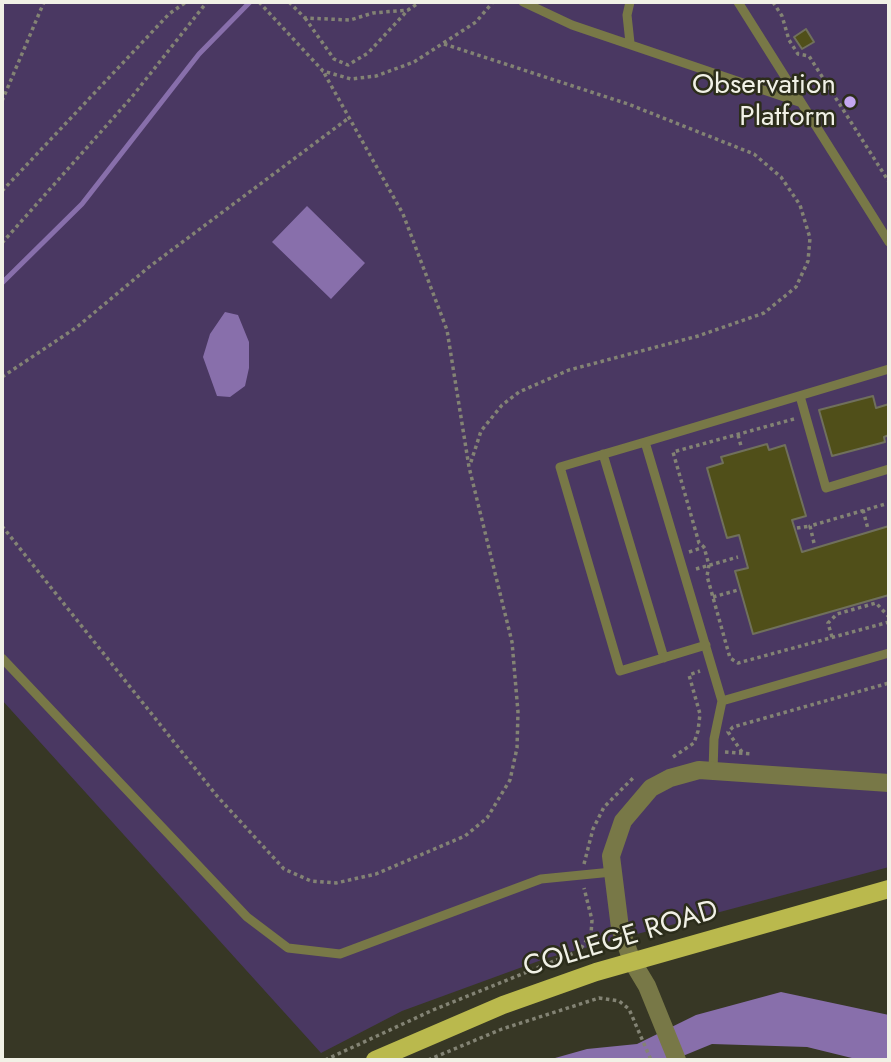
<!DOCTYPE html>
<html>
<head>
<meta charset="utf-8">
<style>
	body { margin:0 }
	#map { position:relative; width:891px; height:1062px; overflow:hidden; background:#373725; font-family:Jost,sans-serif }
	canvas { display:block }
	.frame { position:absolute; inset:0; border:4px solid #f1f1e6; pointer-events:none }
</style>
</head>
<body>
<div id="map">
<canvas width="891" height="1062"></canvas>
<div class="frame"></div>
</div>
<script>
const context = document.querySelector('canvas').getContext('2d');
context.lineJoin = 'round';
function fillPath(path, color) { context.fillStyle = color; context.fill(path, 'evenodd'); }
const poly = rows => new Path2D(rows.map(r => 'M' + r).join(''));
function strokePath(path, color, width, dash) { context.strokeStyle = color; context.lineWidth = width; context.lineCap = dash ? 'butt' : 'round'; context.setLineDash(dash || []); context.stroke(path); }
function drawText(font, color, halo, rows, align = 'center') {
  context.font = font + ' Jost,sans-serif'; context.lineWidth = 5; context.setLineDash([]); context.textBaseline = 'middle'; context.strokeStyle = halo; context.fillStyle = color; for (const [text, x, y, turn = 0] of rows) {
    context.save(); context.translate(x, y); context.rotate((+turn || 0) * Math.PI / 180); context.textAlign = isNaN(turn) ? turn : align; if (halo) context.strokeText(text, 0, 0); context.fillText(text, 0, 0); context.restore();
  }
}
const green = poly([
	[2,2,889,2,889,867,547,958,402,1011,321,1053,2,700]
]);
const water = poly([
	[307,206,365,263,331,299,272,242],
	[225,312,238,315,249,342,249,368,245,386,230,397,217,396,203,357,210,334],
	[781,992,889,1015,889,1060,860,1060,807,1047,712,1044,673,1060,548,1060,587,1049,637,1044,696,1015]
]);
const stream = poly([
	[2,283,82,204,199,54,250,2]
]);
const building = poly([
	[806,29,814,42,802,49,794,37,806,29],
	[873,396,876,408,889,404,889,435,884,437,885,442,832,456,819,410,873,396],
	[767,444,769,450,785,445,806,516,792,520,802,552,889,526,889,595,753,634,735,571,748,568,739,535,727,538,707,468,723,463,721,457,767,444]
]);
const path = poly([
	[259,2,323,71,351,79,376,76,414,62,476,22,493,2],
	[289,2,305,18,350,20,373,13,408,10,420,2],
	[773,2,782,16,789,40,798,54,809,56,889,182],
	[305,18,334,59,348,65,368,53,408,10],
	[444,44,628,104,754,154,781,177,800,205,810,238,808,261,796,287,764,313,698,336,569,370,519,392,502,405,481,431,470,465],
	[2,101,44,2],
	[2,191,169,14,186,2],
	[2,243,131,98,207,2],
	[2,377,77,327,149,267,350,117],
	[794,419,673,452,699,543,704,547,709,565,707,576,730,658,738,663,889,622],
	[738,435,741,446],
	[863,510,868,529],
	[2,526,217,796,284,869,311,881,336,883,376,874,465,836,487,818,510,780,517,748,518,712,512,642,469,467,447,330,403,214,323,71],
	[797,528,810,526],
	[814,543,810,526,889,503],
	[689,552,704,547],
	[696,569,738,557],
	[713,597,738,590],
	[832,637,828,623,837,614,876,603,889,617],
	[725,752,752,754],
	[742,752,728,732,733,727,889,683],
	[673,757,694,743,698,731,700,714,689,675,700,671],
	[584,864,593,829,604,807,635,776],
	[325,1060,433,1010,579,951,591,934,592,920,584,888],
	[428,1060,502,1029,599,998,619,1001,629,1009,651,1060]
]);
const service = poly([
	[523,2,572,25,799,102],
	[630,2,627,15,630,43],
	[738,2,889,242],
	[800,396,826,488,889,469],
	[645,442,560,467,620,671,706,645],
	[603,454,664,658],
	[2,658,247,917,288,948,340,954,541,879,612,872],
	[722,701,645,442,889,369],
	[713,771,714,739,722,701,889,653]
]);
const minor = poly([
	[632,961,620,928,611,856,623,821,651,788,670,778,699,770,889,783]
]);
const tertiary = poly([
	[632,961,647,986,677,1060]
]);
const primary = poly([
	[375,1060,503,1005,596,972,889,889]
]);
const markers = [
	[850,102,7,"#c5a7f1"]
];
const poiNames = [
	["Observation",836,86],
	["Platform",836,118]
];
const streetNames = [
	["COLLEGE ROAD",621,940,-17]
];
fillPath(green, '#4a3862');
fillPath(water, '#886fab');
strokePath(stream, '#886fab', 5);
fillPath(building, '#504f19');
strokePath(building, '#70705c', 2);
strokePath(path, '#838374', 3.5, [3.5, 3.5]);
strokePath(service, '#787847', 9);
strokePath(minor, '#787847', 18);
strokePath(tertiary, '#787847', 18);
strokePath(primary, '#bab94d', 18);
for (const [x, y, r, color] of markers) { const dot = new Path2D(); dot.arc(x, y, r, 0, 2 * Math.PI); context.fillStyle = color; context.fill(dot); strokePath(dot, '#2c2d1b', 2.5); }
drawText('28px', '#f1f1e6', '#2c2d1b', poiNames, 'right');
drawText('28px', '#f1f1e6', '#2c2d1b', streetNames);
</script>
</body>
</html>
